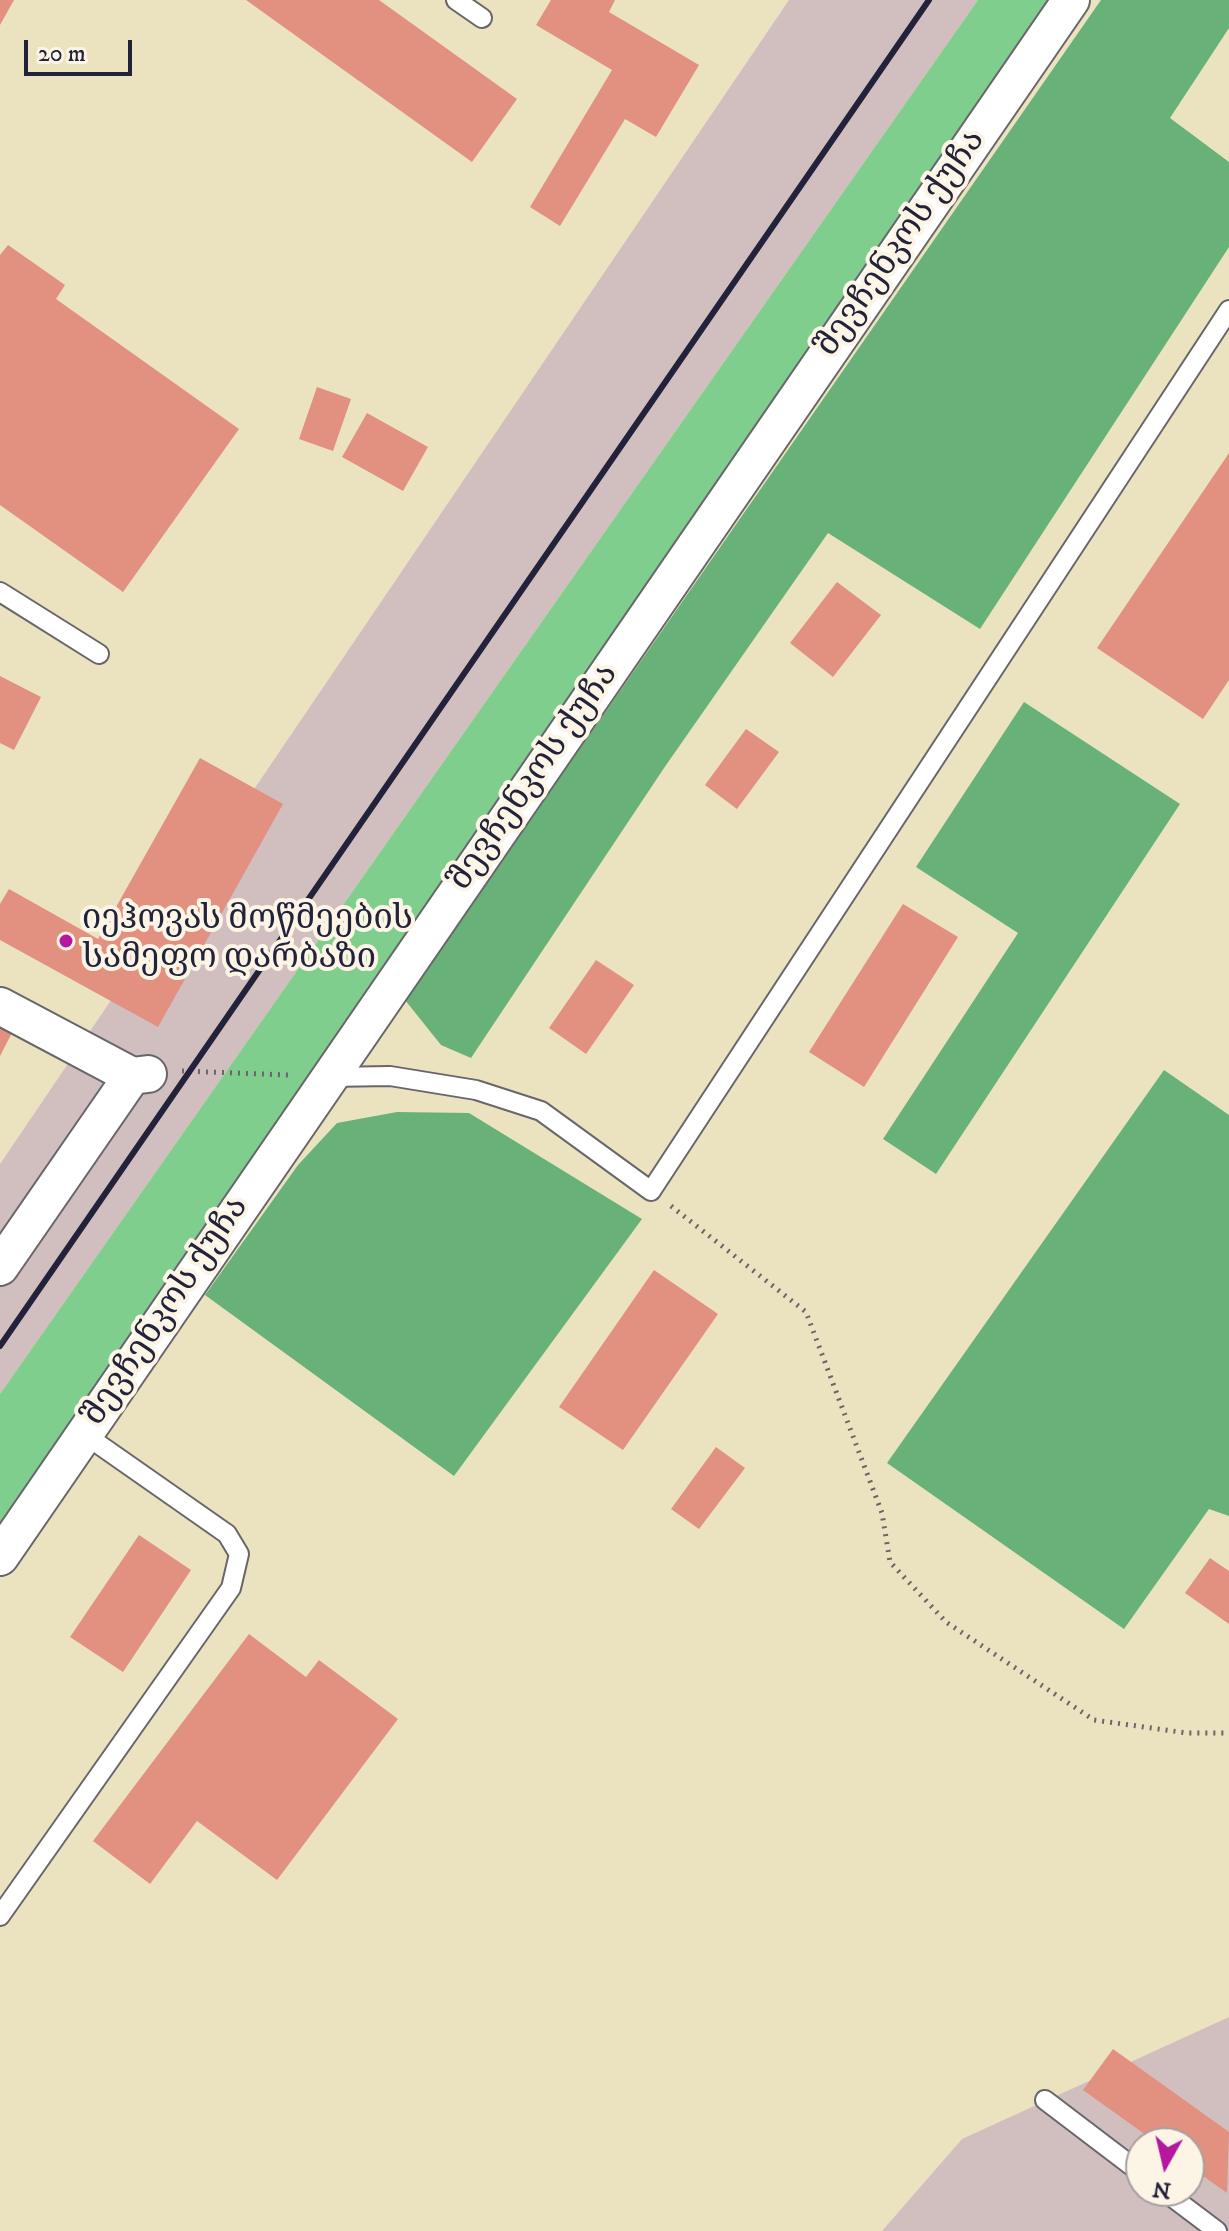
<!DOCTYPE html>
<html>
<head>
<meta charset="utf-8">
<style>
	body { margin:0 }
	#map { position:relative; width:1229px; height:2231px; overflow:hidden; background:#ebe3c0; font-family:"IM FELL DW Pica",serif }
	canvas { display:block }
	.north { position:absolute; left:1125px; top:2127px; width:80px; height:80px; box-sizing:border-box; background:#fcf5e5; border:2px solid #a5a1a1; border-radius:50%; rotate:188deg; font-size:22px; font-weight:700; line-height:32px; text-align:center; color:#22223b }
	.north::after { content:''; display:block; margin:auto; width:28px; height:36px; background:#b5179e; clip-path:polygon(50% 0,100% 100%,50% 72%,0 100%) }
	.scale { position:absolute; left:24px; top:40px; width:108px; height:36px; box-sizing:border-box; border:4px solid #22223b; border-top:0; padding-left:10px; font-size:24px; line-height:28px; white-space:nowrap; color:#22223b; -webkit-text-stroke:6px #fcf5e5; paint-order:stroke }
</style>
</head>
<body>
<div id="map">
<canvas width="1229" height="2231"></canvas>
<div class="north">N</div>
<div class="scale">20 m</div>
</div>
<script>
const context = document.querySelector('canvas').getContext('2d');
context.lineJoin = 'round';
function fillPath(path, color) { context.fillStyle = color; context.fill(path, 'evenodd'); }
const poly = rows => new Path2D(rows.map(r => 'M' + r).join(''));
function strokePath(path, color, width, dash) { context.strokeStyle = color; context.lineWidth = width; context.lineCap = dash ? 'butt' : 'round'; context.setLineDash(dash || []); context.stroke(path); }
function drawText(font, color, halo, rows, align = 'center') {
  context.font = font + ' "IM FELL DW Pica","Noto Serif Georgian",serif'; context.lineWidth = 8; context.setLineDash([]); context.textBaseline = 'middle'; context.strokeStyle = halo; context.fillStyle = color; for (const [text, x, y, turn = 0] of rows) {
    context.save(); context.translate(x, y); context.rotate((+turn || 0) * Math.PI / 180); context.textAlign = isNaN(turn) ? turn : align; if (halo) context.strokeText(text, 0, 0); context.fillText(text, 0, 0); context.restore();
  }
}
const industrial = poly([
	[789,0,978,0,0,1394,0,1164],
	[1229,2017,1229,2231,882,2231,962,2139],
	[1141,2143,1189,2143,1189,2191,1141,2191]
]);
const green = poly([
	[978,0,1071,0,0,1557,0,1394]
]);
const forest = poly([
	[1101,0,1229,0,1229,28,1170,118,1229,162,1229,247,980,629,828,533,664,768,471,1058,441,1045,405,1000],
	[1024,702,1180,804,936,1174,883,1139,1018,933,916,867],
	[1164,1070,1229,1115,1229,1516,1209,1509,1124,1629,887,1463],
	[397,1112,469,1113,642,1219,454,1476,205,1295,298,1165,337,1123]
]);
const building = poly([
	[0,0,14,0,0,25],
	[246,0,379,0,517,99,472,162],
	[551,0,615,0,609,12,699,65,656,137,625,119,560,226,530,207,612,70,536,25],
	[8,245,65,285,56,299,239,429,123,592,0,505,0,255],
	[317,387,351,399,333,451,299,439],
	[367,413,428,447,403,491,342,457],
	[1229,453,1229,680,1203,719,1097,648],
	[837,582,881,615,833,677,790,643],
	[0,676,41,697,14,750,0,743],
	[746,729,779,752,737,809,705,785],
	[200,758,283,804,158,1027,0,940,0,904,9,889,98,939],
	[903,904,958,937,864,1087,809,1052],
	[596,960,634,985,586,1054,549,1028],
	[0,1014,17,1023,0,1056],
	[654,1270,718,1314,623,1450,559,1407],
	[716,1447,745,1468,699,1529,671,1509],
	[139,1535,191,1570,123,1672,70,1637],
	[1210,1558,1229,1571,1229,1624,1185,1593],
	[249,1634,306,1677,319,1660,398,1719,277,1880,197,1821,150,1884,93,1841],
	[1113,2049,1229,2132,1227,2193,1189,2166,1189,2143,1157,2143,1083,2090]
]);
const path = poly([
	[182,1071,288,1075],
	[671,1206,806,1312,882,1513,890,1562,946,1622,1094,1720,1187,1733,1229,1733]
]);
const service = poly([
	[456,0,482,18],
	[0,592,99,654],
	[329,1077,390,1076,476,1090,541,1111,651,1191,1229,310],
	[0,1916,231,1588,239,1554,227,1534,84,1434],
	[1045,2100,1141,2173],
	[1164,2191,1217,2231]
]);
const minor = poly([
	[0,1006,132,1076,148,1074],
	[0,1267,132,1076],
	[0,1557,1071,0]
]);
const rail = poly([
	[0,1346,929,0]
]);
const markers = [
	[66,941,8,"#b5179e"]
];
const streetNames = [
	["შევჩენკოს ქუჩა",902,244,-55],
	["შევჩენკოს ქუჩა",535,778,-55],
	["შევჩენკოს ქუჩა",167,1312,-56]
];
const poiNames = [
	["იეჰოვას მოწმეების",82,921],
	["სამეფო დარბაზი",82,960]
];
fillPath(industrial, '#d1bfbf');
fillPath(green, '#80ce8d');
fillPath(forest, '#68b178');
fillPath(building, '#e2907f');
strokePath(service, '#68666a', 22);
strokePath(minor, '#68666a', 40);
strokePath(path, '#68666a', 5, [2, 6]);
strokePath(service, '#fff', 18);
strokePath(minor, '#fff', 36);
strokePath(rail, '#22223b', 6);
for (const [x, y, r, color] of markers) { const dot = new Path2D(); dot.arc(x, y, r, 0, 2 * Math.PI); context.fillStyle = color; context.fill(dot); strokePath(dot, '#fcf5e5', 3); }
drawText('34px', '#22223b', '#fcf5e5', streetNames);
drawText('34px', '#22223b', '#fcf5e5', poiNames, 'left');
</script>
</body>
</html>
